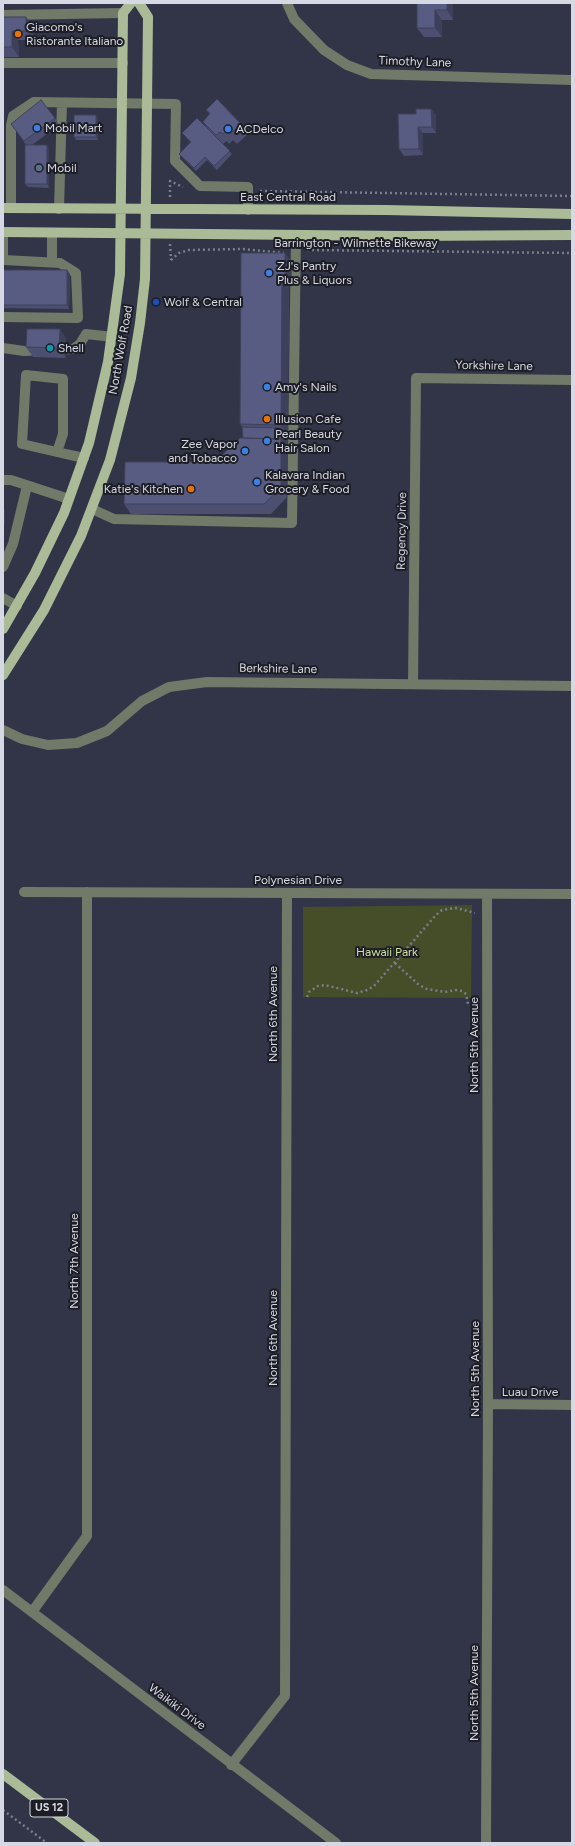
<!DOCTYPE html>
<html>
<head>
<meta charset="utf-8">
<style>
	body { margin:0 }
	#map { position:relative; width:575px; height:1846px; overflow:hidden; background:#323547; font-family:Figtree,sans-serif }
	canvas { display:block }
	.frame { position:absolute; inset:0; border:4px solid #d6d8e3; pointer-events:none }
</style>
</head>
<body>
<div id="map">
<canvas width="575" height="1846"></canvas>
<div class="frame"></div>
</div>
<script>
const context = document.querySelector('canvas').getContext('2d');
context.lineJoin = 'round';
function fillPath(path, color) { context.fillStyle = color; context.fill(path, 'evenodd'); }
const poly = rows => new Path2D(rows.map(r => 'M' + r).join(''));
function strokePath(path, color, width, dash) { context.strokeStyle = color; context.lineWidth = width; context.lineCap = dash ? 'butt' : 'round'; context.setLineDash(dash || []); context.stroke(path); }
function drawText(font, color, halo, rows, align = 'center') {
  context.font = font + ' Figtree,sans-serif'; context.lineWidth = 4; context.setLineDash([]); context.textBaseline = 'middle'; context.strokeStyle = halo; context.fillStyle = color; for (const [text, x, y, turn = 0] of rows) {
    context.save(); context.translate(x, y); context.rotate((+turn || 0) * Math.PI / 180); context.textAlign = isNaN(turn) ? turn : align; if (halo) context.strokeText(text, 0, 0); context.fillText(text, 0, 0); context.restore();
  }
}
const green = poly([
	[472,905,471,998,303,997,303,907]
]);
const path = poly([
	[260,191,572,196],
	[170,197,170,181,183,187],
	[170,244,171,260],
	[307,250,572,253],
	[171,260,179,253,189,250,243,249,284,253],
	[395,963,419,985,427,989,445,992,456,990,462,991,466,994,468,1004],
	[307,997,309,992,318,986,325,985,357,993,367,990,374,986,436,915,442,910,456,908,475,913],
	[3,1810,47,1843]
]);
const minor = poly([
	[287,3,294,19,324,50,347,65,371,74,572,80],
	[3,15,123,13],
	[3,63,123,63],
	[11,208,11,125,13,116,34,102,176,104,175,161,200,186,248,187,248,210],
	[59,209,62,103],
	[52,233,52,262],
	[3,260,3,232],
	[3,317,78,318,76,273,60,263,4,260],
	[3,348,24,351,73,349,80,344,86,334,113,337],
	[57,452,63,434,63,379,26,375,22,444,57,452,84,458],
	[3,480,11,480,69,499],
	[92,509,114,519,292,523,296,235],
	[3,567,13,544,27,486],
	[3,598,17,606],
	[413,684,416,378,572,380],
	[3,730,22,739,48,745,77,743,107,731,142,701,169,687,207,682,572,686],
	[24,892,572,894],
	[488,1404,572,1405],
	[3,1590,336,1843],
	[32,1612,87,1536,87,892],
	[231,1765,285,1696,287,893],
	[486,1843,488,1404,487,894]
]);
const major = poly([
	[3,208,386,210,572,214],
	[3,232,405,236,572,235],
	[3,629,35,573,64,513,89,443,108,362,120,274,123,13,131,3],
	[3,675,44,610,81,536,110,460,131,378,140,323,145,279,148,17,139,3],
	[3,1774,95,1843]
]);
const wall = poly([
	[417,3,453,3,453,20,442,20,442,37,424,37,417,28],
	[3,17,33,27,33,40,18,40,19,57,3,57],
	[431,109,436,115,436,133,423,133,423,155,404,156,399,149,416,114],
	[206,110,241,124,248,134,237,144,233,140,229,144,227,141,223,144,232,154,217,170,207,160,196,171,179,154,190,142,182,133,208,129,203,122,210,114],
	[55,118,59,125,32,145,49,148,49,188,28,187,25,184,26,145,11,124],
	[98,118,98,140,76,140,74,137],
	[285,253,292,263,291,286,289,286,287,497,271,514,131,514,124,504,215,462,243,438,242,427,240,424],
	[3,270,70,274,69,309,3,308],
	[60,329,66,339,66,358,33,357,26,347]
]);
const shadedWall = poly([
	[447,3,453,3,453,20,447,10],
	[435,10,442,20,442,37,435,28],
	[26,17,33,27,33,40,27,31],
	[12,31,18,40,19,57,12,47],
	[431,109,436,115,436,133,432,127],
	[96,115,98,118,98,140,96,137],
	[418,127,423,133,423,155,419,149],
	[47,145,49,148,49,188,47,184],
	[285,253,292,263,291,286,285,276],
	[67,270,70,274,69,309,67,305],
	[282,277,289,286,287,497,281,488,281,439,283,428,281,425],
	[60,329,66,339,66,358,59,348],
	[3,507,5,510,5,525,3,523]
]);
const building = poly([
	[417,3,447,3,447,10,435,10,435,28,417,28,417,3],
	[3,17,26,17,27,31,12,31,12,47,3,47,3,17],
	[217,99,241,124,230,134,227,131,223,134,220,132,216,135,203,122,210,113,206,110,217,99],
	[41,100,55,118,24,141,11,124,41,100],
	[416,109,431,109,432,127,418,127,419,149,399,149,398,114,416,114,416,109],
	[74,115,96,115,96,137,74,137,74,115],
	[197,118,230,151,214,166,205,157,194,168,179,154,191,142,182,133,197,118],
	[25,145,47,145,47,184,25,184,25,145],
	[241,253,285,253,285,276,282,277,281,425,240,424,241,253],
	[3,270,67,270,67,305,3,305,3,270],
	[27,329,60,329,59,348,26,347,27,329],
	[242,427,283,428,283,442,281,439,243,438,242,427],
	[240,438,281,439,281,488,264,504,124,504,125,462,215,462,240,438]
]);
const markers = [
	[18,34,4,"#e8710a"],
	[37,128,4,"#3f7fe0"],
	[228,129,4,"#3f7fe0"],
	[39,168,4,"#5c6f8a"],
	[269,273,4,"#3f7fe0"],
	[156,302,4,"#1a4fb4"],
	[50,348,4,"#0f9aa8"],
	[267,387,4,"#3f7fe0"],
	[267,419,4,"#e8710a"],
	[267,441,4,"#3f7fe0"],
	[245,451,4,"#3f7fe0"],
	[257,482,4,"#3f7fe0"],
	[191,489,4,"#e8710a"]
];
const shields = [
	[49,1808,38]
];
const shieldNames = [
	["US 12",49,1808]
];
const poiNames = [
	["Giacomo's",26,27],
	["Ristorante Italiano",26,41],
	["Mobil Mart",45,128],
	["ACDelco",236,129],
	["Mobil",47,168],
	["ZJ's Pantry",277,266],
	["Plus & Liquors",277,280],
	["Wolf & Central",164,302],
	["Shell",58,348],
	["Amy's Nails",275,387],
	["Illusion Cafe",275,419],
	["Pearl Beauty",275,434],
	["Hair Salon",275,448],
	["Zee Vapor",237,444,"right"],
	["and Tobacco",237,458,"right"],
	["Kalavara Indian",265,475],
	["Grocery & Food",265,489],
	["Katie's Kitchen",183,489,"right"]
];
const streetNames = [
	["Timothy Lane",415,62,2],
	["East Central Road",288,197],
	["Barrington - Wilmette Bikeway",356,243],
	["North Wolf Road",121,350,-80],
	["Yorkshire Lane",494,366,1],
	["Regency Drive",402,531,-89],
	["Berkshire Lane",278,669,1],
	["Polynesian Drive",298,880],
	["North 6th Avenue",273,1014,-90],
	["North 5th Avenue",474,1045,-90],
	["North 7th Avenue",74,1261,-90],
	["North 6th Avenue",273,1338,-90],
	["North 5th Avenue",475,1369,-90],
	["Luau Drive",530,1392],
	["North 5th Avenue",474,1693,-90],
	["Waikiki Drive",177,1707,37]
];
const parkNames = [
	["Hawaii Park",387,952]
];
fillPath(green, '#454e29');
strokePath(path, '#7a7d8c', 2.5, [2, 3]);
strokePath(minor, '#717968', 10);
strokePath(major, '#abbb97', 10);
fillPath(wall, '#4d4f70');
fillPath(shadedWall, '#3e405b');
fillPath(building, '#595c82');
strokePath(building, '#3e405b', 1);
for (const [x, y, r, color] of markers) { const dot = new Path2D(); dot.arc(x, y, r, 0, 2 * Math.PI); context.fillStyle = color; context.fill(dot); strokePath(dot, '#1c1d25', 1.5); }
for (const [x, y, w] of shields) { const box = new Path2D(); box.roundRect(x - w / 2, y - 9, w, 18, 3); context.fillStyle = '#1c1d25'; context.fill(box); strokePath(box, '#d6d8e3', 1); }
drawText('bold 11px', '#d6d8e3', null, shieldNames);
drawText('12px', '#d6d8e3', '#1c1d25', poiNames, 'left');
drawText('12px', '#d6d8e3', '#1c1d25', streetNames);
drawText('12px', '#cee19d', '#1c1d25', parkNames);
</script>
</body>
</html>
